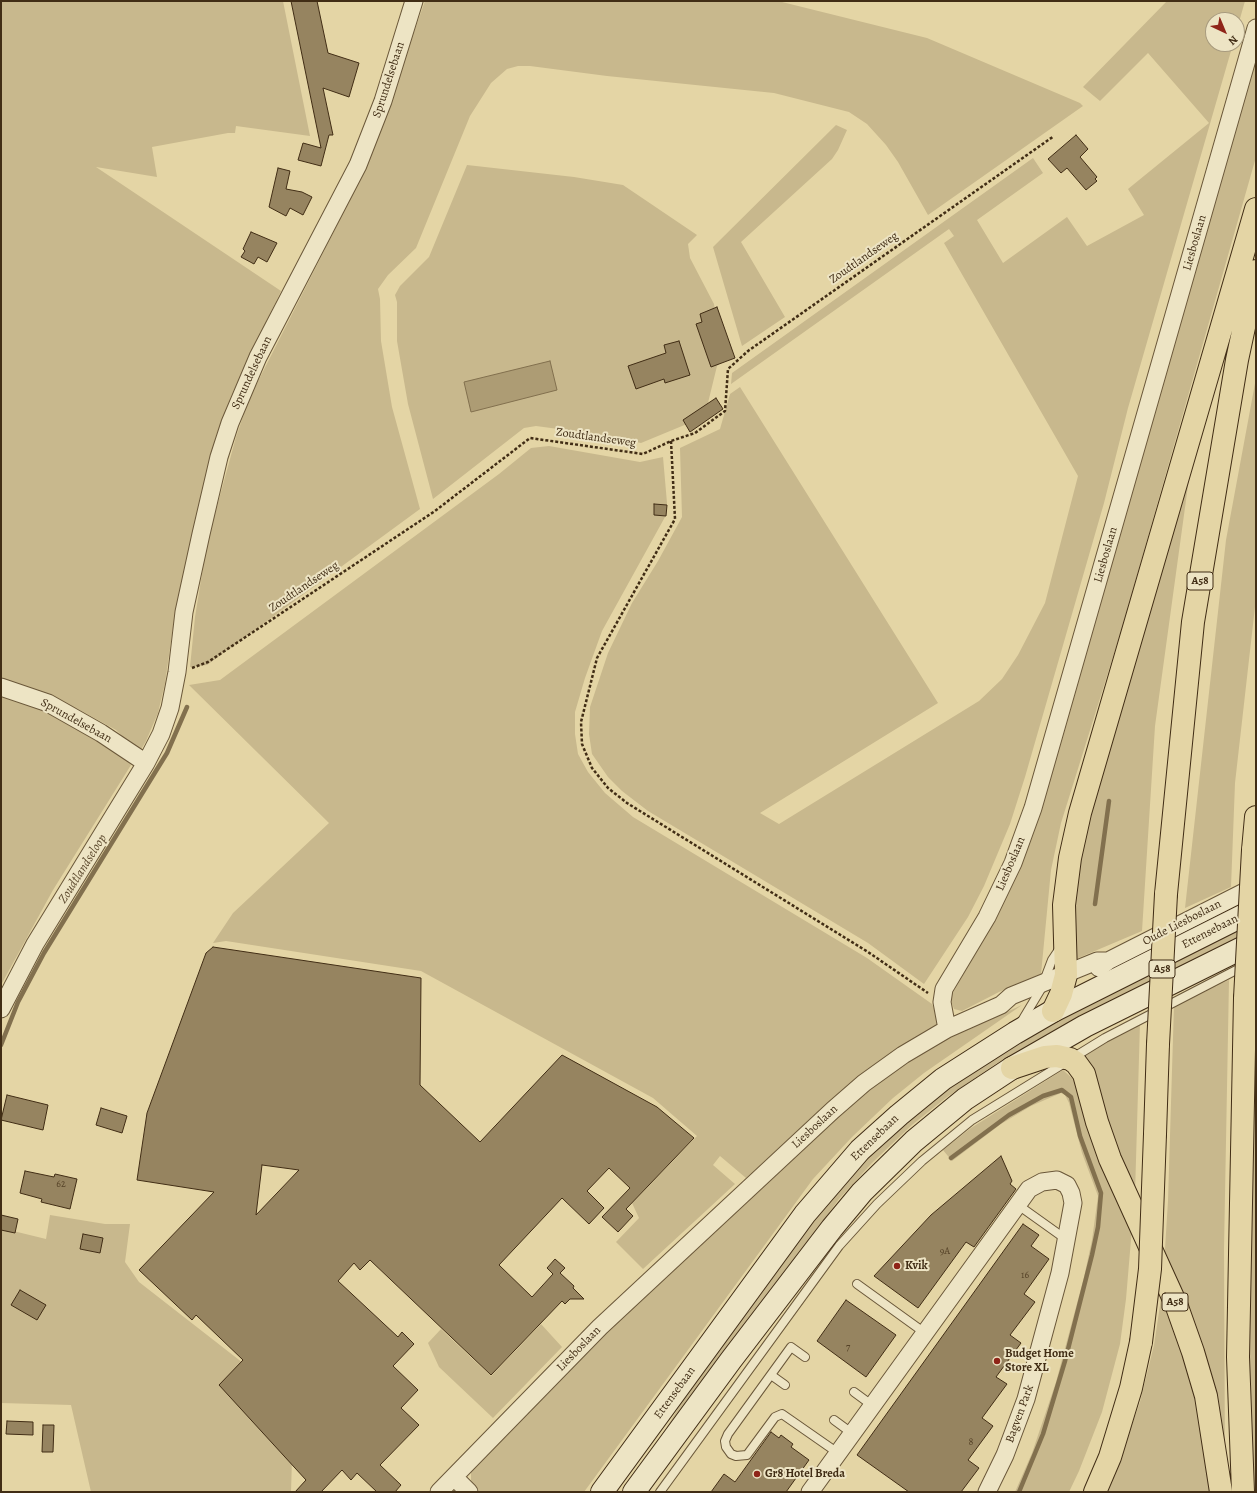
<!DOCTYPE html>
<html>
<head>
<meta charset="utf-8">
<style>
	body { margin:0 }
	#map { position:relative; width:1257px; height:1493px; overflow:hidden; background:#e4d5a5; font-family:Alegreya,serif }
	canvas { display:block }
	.frame { position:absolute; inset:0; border:2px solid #412d15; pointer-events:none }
	.north { position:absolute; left:1205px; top:12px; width:40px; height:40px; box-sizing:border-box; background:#ede4c4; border:1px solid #a89b7e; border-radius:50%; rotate:136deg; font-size:11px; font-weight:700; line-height:16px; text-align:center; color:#412d15 }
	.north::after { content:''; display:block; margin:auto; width:14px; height:18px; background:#8f2418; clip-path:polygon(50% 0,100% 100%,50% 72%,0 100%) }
</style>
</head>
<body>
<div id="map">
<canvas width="1257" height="1493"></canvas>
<div class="frame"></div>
<div class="north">N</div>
</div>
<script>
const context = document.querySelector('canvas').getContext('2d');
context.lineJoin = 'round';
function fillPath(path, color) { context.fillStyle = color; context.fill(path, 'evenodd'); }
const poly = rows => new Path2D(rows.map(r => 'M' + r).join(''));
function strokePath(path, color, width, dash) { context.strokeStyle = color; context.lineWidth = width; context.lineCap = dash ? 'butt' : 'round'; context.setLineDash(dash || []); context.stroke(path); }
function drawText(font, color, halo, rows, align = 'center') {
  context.font = font + ' Alegreya,serif'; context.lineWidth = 4; context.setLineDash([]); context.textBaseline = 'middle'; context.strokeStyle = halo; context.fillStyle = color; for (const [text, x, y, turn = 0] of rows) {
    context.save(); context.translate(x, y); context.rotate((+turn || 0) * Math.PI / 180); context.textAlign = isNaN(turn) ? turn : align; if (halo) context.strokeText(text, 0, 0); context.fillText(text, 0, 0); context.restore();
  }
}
const green = poly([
	[1,1,283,1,310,136,236,126,235,133,228,133,152,147,157,177,96,167,281,291,232,394,216,436,186,562,176,607,165,683,158,713,146,741,139,753,116,730,78,709,30,688,1,680],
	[425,1,778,1,927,38,1080,103,1083,106,928,215,898,162,886,145,867,124,849,112,774,93,607,76,530,66,518,66,507,69,491,83,470,116,416,248,388,275,378,289,380,299,381,341,392,407,420,509,207,665,190,667,195,617,207,543,236,437,249,399,354,192,375,141],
	[1167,1,1245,1,1237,29,1237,20,1213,20,1213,44,1233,44,1128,408,1104,503,1025,777,1010,824,984,886,968,917,924,984,868,943,648,811,622,791,608,777,592,754,589,734,590,707,608,653,632,603,658,561,682,517,680,448,720,429,730,394,740,387,938,703,760,813,779,824,979,701,1002,679,1018,655,1045,603,1078,476,944,243,954,236,949,229,731,384,732,373,1033,158,1043,173,977,220,1003,263,1067,217,1087,246,1144,215,1128,189,1209,123,1148,53,1100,101,1083,87],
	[1256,57,1256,157,1122,628,1061,823,1051,870,1041,974,999,992,962,1011,954,1009,950,998,999,912,1028,845],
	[836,125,847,130,838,150,832,159,741,242,785,317,742,346,713,247],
	[467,165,574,177,623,185,697,235,688,244,690,258,714,304,718,333,725,358,717,366,706,411,699,419,641,443,596,434,536,426,524,428,433,499,408,404,397,341,397,302,395,295,400,286,429,257],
	[1256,378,1256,598,1235,783,1231,887,1185,908,1226,540],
	[1194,442,1155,726,1142,931,1076,959,1074,919,1081,843],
	[549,446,640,462,663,457,667,503,665,517,602,631,585,678,575,712,575,734,578,754,588,772,605,793,633,817,867,958,932,1004,939,1019,937,1027,886,1057,835,1096,746,1178,720,1156,713,1165,735,1184,643,1269,616,1242,639,1218,632,1203,697,1136,653,1098,421,971,226,941,213,943,233,913,329,823,189,685,220,680,499,474,531,448],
	[1,693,28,700,121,752,131,765,53,890,1,985],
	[1256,918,1256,930,997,1063,947,1097,912,1125,872,1163,839,1199,670,1429,667,1427,705,1363,810,1220,867,1156,926,1103,1040,1028],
	[1229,980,1224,1249,1225,1471,1164,1265,1168,1201,1174,1005],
	[1022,1005,924,1073,893,1098,852,1137,813,1179,584,1492,478,1492,475,1490,471,1480,471,1472,476,1464,592,1343,809,1141,864,1094,898,1068,936,1044],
	[1140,1023,1135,1194,1082,1056],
	[1256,1044,1256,1492,1250,1492,1250,1241],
	[1063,1070,1073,1079,1080,1094,1132,1228,1126,1299,1120,1344,1102,1412,1079,1471,1069,1492,1015,1492,1032,1453,1056,1382,1084,1277,1092,1240,1098,1196,1082,1153,1069,1103,1065,1095,1061,1093,1031,1106,1001,1124,952,1161,943,1150,971,1128],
	[50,1215,105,1224,130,1224,125,1262,139,1282,243,1363,292,1459,291,1492,91,1492,71,1405,1,1403,1,1228,46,1239],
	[1162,1292,1174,1323,1196,1398,1212,1492,1108,1492,1140,1402,1154,1345],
	[541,1324,562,1347,493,1418,439,1367,428,1343,441,1329,491,1376]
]);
const water = poly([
	[550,361,557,390,471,412,464,382,550,361]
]);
const stream = poly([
	[1095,904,1109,801],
	[1,1045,18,1002,44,953,167,753,187,707],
	[951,1158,1009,1115,1043,1096,1062,1090,1071,1097,1080,1136,1101,1193,1098,1227,1092,1255,1065,1361,1043,1434,1019,1492]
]);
const building = poly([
	[291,1,317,1,328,53,359,63,349,97,323,88,333,135,329,135,321,166,298,160,303,143,321,148,291,1],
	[1076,135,1088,149,1080,157,1097,177,1095,179,1097,181,1086,190,1067,168,1061,173,1048,159,1076,135],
	[278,168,290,171,286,189,302,192,312,197,303,215,290,208,286,216,269,207,278,168],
	[251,232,277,243,267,262,258,257,254,264,241,257,245,251,243,249,251,232],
	[717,307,735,358,711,367,696,324,702,322,700,314,717,307],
	[679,341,690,375,665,383,664,379,636,389,628,366,666,353,664,345,679,341],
	[716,398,723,409,690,432,683,420,716,398],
	[654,504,667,505,666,516,654,515,654,504],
	[213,947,421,978,420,1085,480,1142,562,1055,657,1107,694,1138,626,1209,633,1216,618,1232,602,1217,630,1188,609,1168,587,1191,604,1208,589,1224,562,1198,499,1265,532,1297,553,1274,547,1268,555,1259,565,1268,560,1273,574,1286,573,1288,584,1299,570,1299,565,1304,562,1301,491,1375,370,1260,360,1270,354,1263,338,1281,398,1337,402,1332,414,1344,393,1366,418,1390,401,1408,419,1425,380,1465,401,1485,395,1492,377,1492,357,1473,351,1480,342,1470,321,1492,295,1492,306,1480,219,1385,243,1360,196,1315,192,1320,139,1270,214,1192,137,1180,147,1113,206,953,213,947],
	[262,1165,299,1170,256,1215,262,1165],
	[7,1095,48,1105,43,1130,1,1120,7,1095],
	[101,1108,127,1116,122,1133,96,1125,101,1108],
	[1001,1156,1012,1181,1010,1184,1016,1189,974,1247,966,1242,918,1308,874,1276,931,1215,1001,1156],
	[25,1171,54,1177,55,1174,77,1179,70,1209,41,1202,42,1199,20,1193,25,1171],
	[1,1215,18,1219,15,1233,1,1230,1,1215],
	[1023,1224,1039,1235,1031,1246,1049,1259,1024,1294,1035,1302,1010,1335,1021,1343,996,1377,1007,1384,982,1418,993,1426,968,1460,979,1468,961,1492,909,1492,857,1455,1023,1224],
	[83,1234,103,1238,100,1253,80,1249,83,1234],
	[20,1290,46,1305,37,1320,11,1305,20,1290],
	[846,1300,896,1335,866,1377,817,1341,846,1300],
	[7,1421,33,1422,33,1435,6,1434,7,1421],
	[43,1425,54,1425,53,1452,42,1452,43,1425],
	[771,1432,779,1438,781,1435,793,1444,791,1447,809,1460,786,1492,711,1492,724,1474,735,1482,771,1432]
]);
const path = poly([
	[671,441,675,519,597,658,581,722,582,744,592,768,608,788,627,803,868,952,928,993],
	[192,668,208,662,435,511,530,438,643,454,671,441,695,433,725,411,728,369,748,351,1054,136]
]);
const service = poly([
	[1020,1024,1041,989,1052,960,1060,948],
	[1018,1205,1067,1240],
	[857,1284,925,1333],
	[805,1357,791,1347,728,1434,725,1441,726,1447,731,1454,736,1456,747,1455,775,1417,782,1414,838,1453],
	[771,1375,785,1385],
	[854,1392,873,1406],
	[834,1420,853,1434],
	[660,1492,839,1246,877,1204,922,1161,972,1120,1105,1038,1244,966]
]);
const minor = poly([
	[1,687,48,703,101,733,146,763],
	[1099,968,1108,961,1256,886],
	[1,1009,35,944,146,763,161,734,170,708,177,672,184,612,201,534,219,457,230,423,258,357,358,165,383,101,414,1],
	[947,1029,942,1002,944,989,987,917,1013,863,1033,808,1256,28],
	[454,1477,469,1492],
	[439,1492,600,1327,833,1110,864,1083,903,1055,947,1029,1001,1005,1011,996,1097,961,1108,961],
	[810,1492,1029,1189,1042,1182,1057,1180,1067,1185,1071,1193,1073,1203,1060,1273,1026,1399,1005,1455,987,1492]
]);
const secondary = poly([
	[602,1492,805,1214,860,1150,899,1115,943,1079,1015,1033,1053,1011,1256,909],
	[634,1492,731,1360,832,1228,862,1192,914,1141,965,1099,1012,1068,1085,1026,1256,941]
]);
const motorway = poly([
	[1253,850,1256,817],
	[1166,894,1193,622,1237,360,1256,271],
	[1053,1011,1061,994,1066,975,1064,905,1070,858,1080,813,1256,209],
	[1012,1068,1045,1057,1057,1056,1070,1059,1076,1063,1084,1074,1097,1122,1110,1159,1176,1304,1193,1352,1206,1396,1221,1492],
	[1155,1134,1158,1044],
	[1095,1492,1110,1457,1131,1388,1141,1342],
	[1243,1492,1238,1357,1245,998]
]);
const motorwayBridge = poly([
	[1245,998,1253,850],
	[1158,1044,1166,894],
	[1141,1342,1150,1269,1155,1134]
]);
const markers = [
	[897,1266,4,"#8f2418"],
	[997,1361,4,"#8f2418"],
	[757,1474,4,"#8f2418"]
];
const numberNames = [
	["62",61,1185],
	["9A",945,1252],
	["16",1025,1276],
	["7",848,1348],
	["8",971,1443]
];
const shields = [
	[1200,581,26],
	[1162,969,26],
	[1175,1302,26]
];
const shieldNames = [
	["A58",1200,581],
	["A58",1162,969],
	["A58",1175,1302]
];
const streetNames = [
	["Sprundelsebaan",389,80,-72],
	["Liesboslaan",1195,243,-74],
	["Zoudtlandseweg",864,258,-35],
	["Sprundelsebaan",252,373,-65],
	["Zoudtlandseweg",596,438,8],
	["Liesboslaan",1106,555,-74],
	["Zoudtlandseweg",304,587,-34],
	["Sprundelsebaan",76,721,29],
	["Liesboslaan",1011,864,-67],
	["Oude Liesboslaan",1182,923,-27],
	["Ettensebaan",1210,932,-27],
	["Liesboslaan",815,1127,-43],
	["Ettensebaan",875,1138,-44],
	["Liesboslaan",579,1349,-46],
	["Ettensebaan",675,1393,-54],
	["Bagven Park",1020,1414,-70]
];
const poiNames = [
	["Kvik",905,1266],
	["Budget Home",1005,1354],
	["Store XL",1005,1368],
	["Gr8 Hotel Breda",765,1474]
];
const waterNames = [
	["Zoudtlandseloop",83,869,-58]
];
fillPath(green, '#c8b88d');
fillPath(water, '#ad9c74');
strokePath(water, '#82704e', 1);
strokePath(stream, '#82704e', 4.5);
fillPath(building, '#968460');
strokePath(building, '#412d15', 1);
strokePath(service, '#6a5739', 10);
strokePath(minor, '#6a5739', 19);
strokePath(secondary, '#412d15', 24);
strokePath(motorway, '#412d15', 24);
strokePath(path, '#412d15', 2.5, [3, 2]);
strokePath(service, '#ede4c4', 8);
strokePath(minor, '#ede4c4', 17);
strokePath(secondary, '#ede4c4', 22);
strokePath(motorway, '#e4d5a5', 22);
strokePath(motorwayBridge, '#412d15', 24, []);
strokePath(motorwayBridge, '#e4d5a5', 22);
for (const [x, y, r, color] of markers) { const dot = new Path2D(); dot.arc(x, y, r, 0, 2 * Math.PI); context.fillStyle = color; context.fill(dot); strokePath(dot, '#ede4c4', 1.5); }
drawText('10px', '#564328', null, numberNames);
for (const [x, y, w] of shields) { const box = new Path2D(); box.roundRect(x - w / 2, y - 9, w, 18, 3); context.fillStyle = '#ede4c4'; context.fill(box); strokePath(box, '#412d15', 1); }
drawText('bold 11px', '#412d15', null, shieldNames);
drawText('12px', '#412d15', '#ede4c4', streetNames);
drawText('bold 12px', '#412d15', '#ede4c4', poiNames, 'left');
drawText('italic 13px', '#5c492d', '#ede4c4', waterNames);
</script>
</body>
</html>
